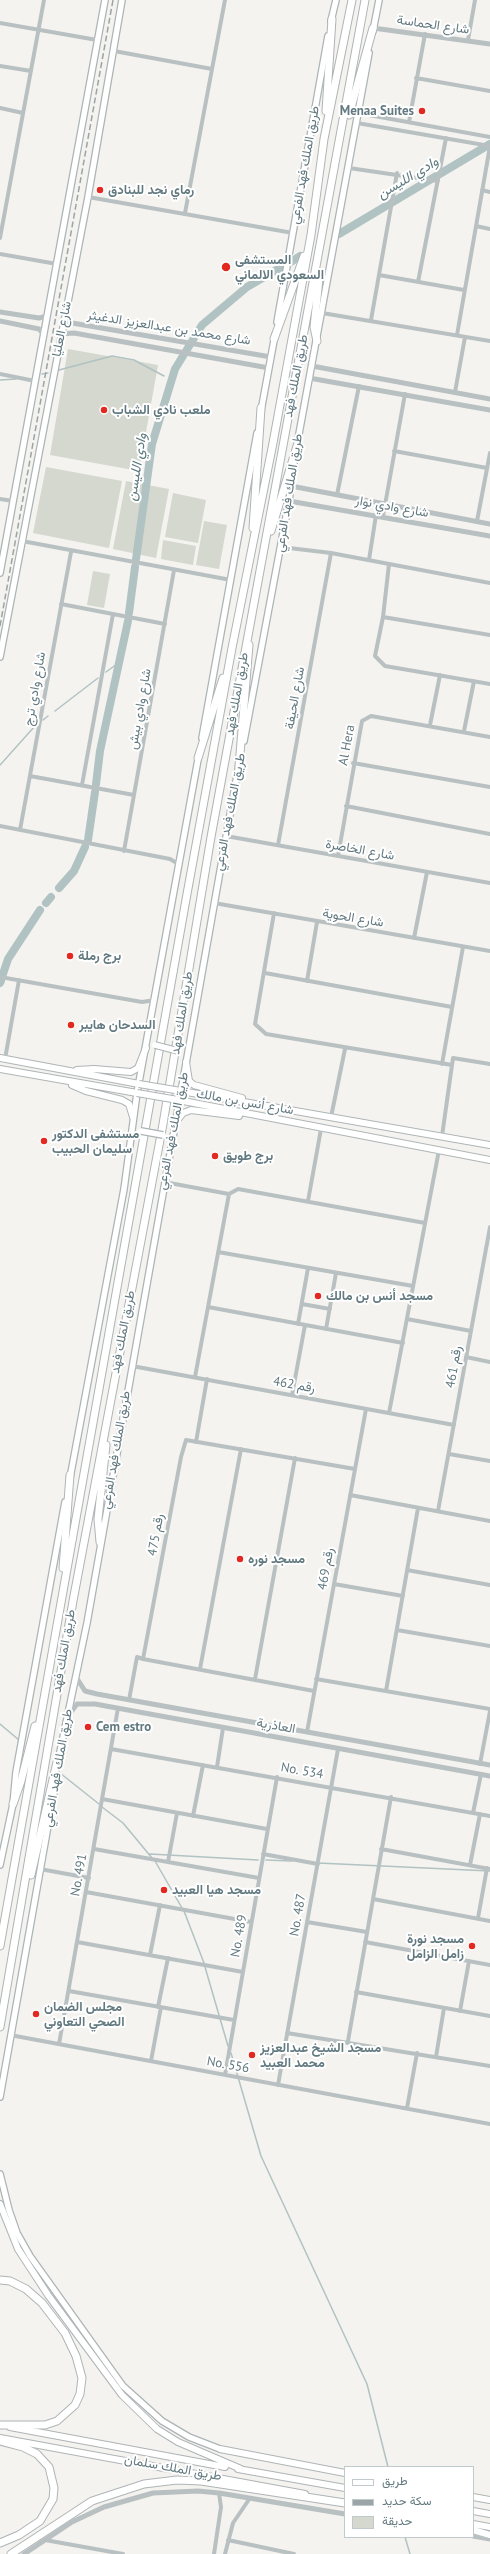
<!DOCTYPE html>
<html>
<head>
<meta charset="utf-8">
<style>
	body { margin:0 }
	#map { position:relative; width:490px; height:2554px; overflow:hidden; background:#f4f3ef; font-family:"PT Sans",Vazirmatn,sans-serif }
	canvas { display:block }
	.legend { position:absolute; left:344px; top:2466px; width:130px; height:72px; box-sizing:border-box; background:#fff; border:1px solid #c0c9cc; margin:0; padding:5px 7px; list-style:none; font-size:12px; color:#627980 }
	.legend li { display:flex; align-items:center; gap:8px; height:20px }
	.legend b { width:20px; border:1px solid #c0c9cc }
</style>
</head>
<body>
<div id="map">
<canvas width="490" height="2554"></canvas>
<ul class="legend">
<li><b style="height:5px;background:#fff"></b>طريق</li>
<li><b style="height:5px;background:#9ba4a7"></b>سكة حديد</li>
<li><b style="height:11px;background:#d4d8ce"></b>حديقة</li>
</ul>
</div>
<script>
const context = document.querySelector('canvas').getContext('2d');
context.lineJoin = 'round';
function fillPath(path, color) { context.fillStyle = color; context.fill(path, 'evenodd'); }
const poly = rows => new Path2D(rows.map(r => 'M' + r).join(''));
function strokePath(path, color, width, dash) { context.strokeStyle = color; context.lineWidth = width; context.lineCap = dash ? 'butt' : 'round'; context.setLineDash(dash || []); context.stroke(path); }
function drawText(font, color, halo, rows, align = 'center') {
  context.font = font + ' "PT Sans",Vazirmatn,sans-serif'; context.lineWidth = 4; context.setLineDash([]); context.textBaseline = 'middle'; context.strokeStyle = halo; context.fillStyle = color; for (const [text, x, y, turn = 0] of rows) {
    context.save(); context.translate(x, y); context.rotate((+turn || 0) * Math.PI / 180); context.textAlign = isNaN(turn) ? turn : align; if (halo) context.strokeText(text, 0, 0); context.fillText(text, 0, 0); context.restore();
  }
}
const green = poly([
	[68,349,158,365,139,471,50,455],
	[46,467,122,481,109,548,33,533],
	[126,481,169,489,156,558,113,549],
	[173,493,206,500,198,543,165,537],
	[204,521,227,525,219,569,196,565],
	[163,540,196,546,193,565,161,559],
	[93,571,110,574,104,608,87,605]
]);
const stream = poly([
	[59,370,112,356,134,360,164,376],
	[42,374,48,373],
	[0,380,16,379],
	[106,672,121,661],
	[55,711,98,678],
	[43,720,48,716],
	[0,765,35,726],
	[0,1724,19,1740],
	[60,1773,99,1804],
	[102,1807,123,1823,152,1858],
	[150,1854,258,1860],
	[266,1860,292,1861],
	[155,1861,182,1908],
	[318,1863,490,1871],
	[184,1911,204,1963],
	[205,1967,228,2046],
	[231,2053,261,2156,367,2384,388,2467],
	[405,2537,410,2554]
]);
const river = poly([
	[339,234,490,144],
	[291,262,300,256],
	[136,559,152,444,175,369,202,325,247,287,285,265],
	[129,613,135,567],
	[96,784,100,751,128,621],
	[88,840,95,792],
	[59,888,74,871,85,847],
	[46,903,51,897],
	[3,974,8,959,40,910],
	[0,983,1,981]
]);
const minor = poly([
	[0,23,97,40],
	[468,40,475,0],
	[114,51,212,69],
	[0,66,31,71],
	[416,78,490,91],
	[0,108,23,113],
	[358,113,490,137],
	[409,122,425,34],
	[357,123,490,146],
	[349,168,438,181],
	[482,190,490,192],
	[88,197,293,233],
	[185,213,225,0],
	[476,226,490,229],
	[0,238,44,0],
	[0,254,57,264],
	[379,275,464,290],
	[418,282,446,138],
	[322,313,490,341],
	[371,320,397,173],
	[457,335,490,146],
	[0,374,35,381],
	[455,392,465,337],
	[394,451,487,468],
	[337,495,359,386],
	[0,499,13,501],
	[383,516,405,394],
	[477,521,490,453],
	[22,541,231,580],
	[281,547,331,553,490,583],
	[369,560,376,515],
	[389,564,383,617,375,656,385,666,490,684],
	[61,604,165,624],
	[383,617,490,635],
	[430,725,440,675],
	[464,731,474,681],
	[353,763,490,787],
	[30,776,134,795],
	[82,785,113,614],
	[346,806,490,834],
	[0,826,170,859,180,865],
	[20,830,71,552],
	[226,836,490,883],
	[278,845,331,553],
	[124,851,174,570],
	[338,856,362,721,371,716,490,737],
	[214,903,490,951],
	[274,913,255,1024,266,1034,452,1065],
	[414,938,427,872],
	[265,973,452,1007],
	[0,977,142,1002,155,1000],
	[307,981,317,922],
	[5,1059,19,980],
	[442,1064,463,947],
	[331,1117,345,1049],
	[442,1136,453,1058,490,1064],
	[164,1182,229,1194,238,1189,425,1223],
	[308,1201,321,1129],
	[218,1252,413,1286],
	[302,1304,330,1309],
	[208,1307,403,1343],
	[407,1319,471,1331],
	[298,1324,308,1268],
	[326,1329,336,1273],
	[466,1357,490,1362],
	[132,1366,454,1425],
	[195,1377,229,1194],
	[292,1395,305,1325],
	[389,1413,439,1150],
	[196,1442,207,1379],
	[449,1454,490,1461],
	[350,1495,490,1521],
	[438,1511,490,1227],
	[407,1570,490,1585],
	[334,1584,403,1596],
	[397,1630,490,1646],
	[143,1659,314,1691],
	[200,1669,241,1449],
	[255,1679,295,1458],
	[316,1679,490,1709],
	[386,1691,418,1508],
	[129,1700,137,1657,143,1659,181,1457,186,1440,355,1469],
	[307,1732,366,1409],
	[111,1749,490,1816],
	[480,1764,490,1711],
	[217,1767,223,1728],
	[102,1799,267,1829],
	[473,1813,481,1774],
	[193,1816,203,1765],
	[94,1849,259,1878],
	[381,1849,490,1869],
	[263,1854,318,1864],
	[168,1862,177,1813],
	[470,1865,480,1814],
	[40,1869,89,1878],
	[86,1892,251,1922],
	[373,1899,490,1921],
	[478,1918,487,1868],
	[307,1922,367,1932],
	[77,1942,243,1972],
	[365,1942,490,1965],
	[150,1955,160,1905],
	[69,1991,234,2020],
	[356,1992,490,2016],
	[158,2007,168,1958],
	[460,2011,469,1961],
	[287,2033,490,2066],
	[10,2035,490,2124],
	[348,2041,391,1797],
	[59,2044,118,1708],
	[436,2057,444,2008],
	[151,2061,161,2007],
	[225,2075,277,1777],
	[278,2085,338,1749],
	[407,2108,417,2053],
	[45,2540,123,2554],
	[228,2540,294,2554],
	[214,2554,221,2507,219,2493],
	[225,2554,233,2523,250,2498]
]);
const tertiary = poly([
	[373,28,490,44],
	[0,312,39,318,47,316],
	[63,319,72,323,271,357],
	[0,321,39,329,44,335],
	[61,334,74,333,269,368],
	[312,366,490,399],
	[309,378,490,410],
	[291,486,490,524],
	[289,501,490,536],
	[76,1677,85,1691,97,1694,490,1765],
	[68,1716,77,1704,95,1704,490,1776],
	[473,2536,490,2539],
	[24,2554,72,2522,104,2507,153,2493,198,2491,219,2493,345,2514]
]);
const secondary = poly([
	[331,21,336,0],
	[373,31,379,0],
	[277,322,328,36],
	[261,411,275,335],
	[296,450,369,53],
	[0,573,105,0],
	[0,657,88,197,122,0],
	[202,738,257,433],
	[244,741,289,501,294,463],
	[70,1478,124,1189,137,1093,199,754],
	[57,1766,87,1623,239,764],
	[0,1865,13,1804,16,1772,65,1502],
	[0,2097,57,1775],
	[0,2174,9,2210,17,2233,30,2256,123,2386,162,2421,189,2437,220,2449]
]);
const primary = poly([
	[0,1058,139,1084],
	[186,1062,189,1081,194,1085,242,1098],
	[0,1069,137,1093],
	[77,1070,94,1069,131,1072,138,1068,146,1048],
	[72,1085,86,1091,122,1100,129,1104,133,1117],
	[181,1091,490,1145],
	[178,1100,490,1160],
	[174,1124,183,1113,191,1110,239,1116],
	[220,2449,345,2473],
	[473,2497,490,2500]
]);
const trunk = poly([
	[0,2204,18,2249,48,2295,122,2395,157,2429,178,2442,241,2469],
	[10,2427,225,2467],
	[0,2438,305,2494],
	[238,2469,345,2488],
	[473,2511,490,2514],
	[473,2524,490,2527],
	[473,2530,490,2535]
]);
const motorway = poly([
	[326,111,332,19],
	[349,115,373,28],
	[274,339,304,256],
	[317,341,314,327,319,279],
	[253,528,261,408],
	[271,531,297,446],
	[198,758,223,678],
	[239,766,249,645],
	[100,1542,98,1519,106,1445],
	[63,1568,70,1475],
	[13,1804,21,1781,35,1726],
	[31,1875,57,1762],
	[0,1946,187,894,232,648,273,443,311,235,324,139,352,0],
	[0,2027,73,1601,163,1124,211,837,365,0],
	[0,2280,10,2281,26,2289,42,2303,65,2333,76,2356,82,2378,80,2394,75,2405,57,2421,45,2425,0,2425],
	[0,2441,23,2447,37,2454,49,2467,54,2488,53,2499,40,2521,19,2535,0,2543],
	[11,2554,92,2501,144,2484,177,2480,201,2481,345,2503]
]);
const rail = poly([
	[0,626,113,0]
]);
const secondaryBridge = poly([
	[155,1045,178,1051],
	[141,1131,163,1135]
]);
const primaryBridge = poly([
	[139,1084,181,1091],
	[137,1093,178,1100]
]);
const markers = [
	[422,111,4,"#e22921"],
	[100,190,4,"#e22921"],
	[226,267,5,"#e22921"],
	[104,410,4,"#e22921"],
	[70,956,4,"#e22921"],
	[71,1025,4,"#e22921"],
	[44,1141,4,"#e22921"],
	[215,1156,4,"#e22921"],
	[318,1296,4,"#e22921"],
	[240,1559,4,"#e22921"],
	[88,1727,4,"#e22921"],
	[164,1890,4,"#e22921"],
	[472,1946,4,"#e22921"],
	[36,2014,4,"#e22921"],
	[252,2055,4,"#e22921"]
];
const streetNames = [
	["شارع الحماسة",433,25,8],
	["طريق الملك فهد الفرعي",305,165,-80],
	["شارع محمد بن عبدالعزيز الدغيثر",169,328,9],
	["شارع العليا",62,329,-79],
	["طريق الملك فهد",296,376,-79],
	["طريق الملك فهد الفرعي",289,493,-81],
	["شارع وادي نوار",392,507,10],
	["شارع وادي ترج",35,689,-80],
	["طريق الملك فهد",237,694,-80],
	["شارع الحيفة",295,698,-80],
	["شارع وادي بيش",140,709,-80],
	["Al Hera",347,745,-79],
	["طريق الملك فهد الفرعي",230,812,-79],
	["شارع الخاصرة",360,850,10],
	["شارع الحوية",353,918,9],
	["طريق الملك فهد",182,1013,-81],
	["شارع أنس بن مالك",245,1102,10],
	["طريق الملك فهد الفرعي",173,1131,-79],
	["طريق الملك فهد",123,1332,-79],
	["رقم 461",454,1367,-80],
	["رقم 462",294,1385,10],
	["طريق الملك فهد الفرعي",116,1450,-80],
	["رقم 475",156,1535,-80],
	["رقم 469",326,1569,-80],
	["طريق الملك فهد",64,1651,-80],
	["العاذرية",276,1726,10],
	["طريق الملك فهد الفرعي",58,1768,-80],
	["No. 534",302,1771,10],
	["No. 491",79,1875,-80],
	["No. 487",298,1915,-80],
	["No. 489",239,1936,-80],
	["No. 556",228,2065,10],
	["طريق الملك سلمان",173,2468,10]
];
const poiNames = [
	["Menaa Suites",414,111,"right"],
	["رماي نجد للبنادق",108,190],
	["المستشفى",235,260],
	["السعودي الالماني",235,275],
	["ملعب نادي الشباب",112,410],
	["برج رملة",78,956],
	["السدحان هايبر",79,1025],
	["مستشفى الدكتور",52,1134],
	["سليمان الحبيب",52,1149],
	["برج طويق",223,1156],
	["مسجد أنس بن مالك",326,1296],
	["مسجد نوره",248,1559],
	["Cem estro",96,1727],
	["مسجد هيا العبيد",172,1890],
	["مسجد نورة",464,1939,"right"],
	["زامل الزامل",464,1954,"right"],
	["مجلس الضمان",44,2007],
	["الصحي التعاوني",44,2022],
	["مسجد الشيخ عبدالعزيز",260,2048],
	["محمد العبيد",260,2063]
];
const waterNames = [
	["وادي الليسن",408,178,-31],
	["وادي الليسن",137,467,-81]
];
fillPath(green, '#d4d8ce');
strokePath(stream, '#b1c2c3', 1.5);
strokePath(river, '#b1c2c3', 8);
strokePath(secondary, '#acb4b6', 8);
strokePath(primary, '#afb5b7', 8);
strokePath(trunk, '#afb4b6', 8);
strokePath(motorway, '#afb4b6', 9);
strokePath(minor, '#b9c0c2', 4);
strokePath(tertiary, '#b9c0c2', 5);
strokePath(secondary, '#fff', 5.5);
strokePath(primary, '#fff', 6);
strokePath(trunk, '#fff', 6);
strokePath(motorway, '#fff', 7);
strokePath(rail, '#9ba4a7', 1.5, [6, 3]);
strokePath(secondaryBridge, '#acb4b6', 8, []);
strokePath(primaryBridge, '#afb5b7', 8, []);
strokePath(secondaryBridge, '#fff', 5.5);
strokePath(primaryBridge, '#fff', 6);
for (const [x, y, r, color] of markers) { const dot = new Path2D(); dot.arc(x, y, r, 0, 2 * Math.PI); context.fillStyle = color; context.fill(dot); strokePath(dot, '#fff', 1.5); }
drawText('13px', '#627980', '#fff', streetNames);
drawText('bold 13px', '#627980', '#fff', poiNames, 'left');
drawText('italic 14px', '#5e7b7f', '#fff', waterNames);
</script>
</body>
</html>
